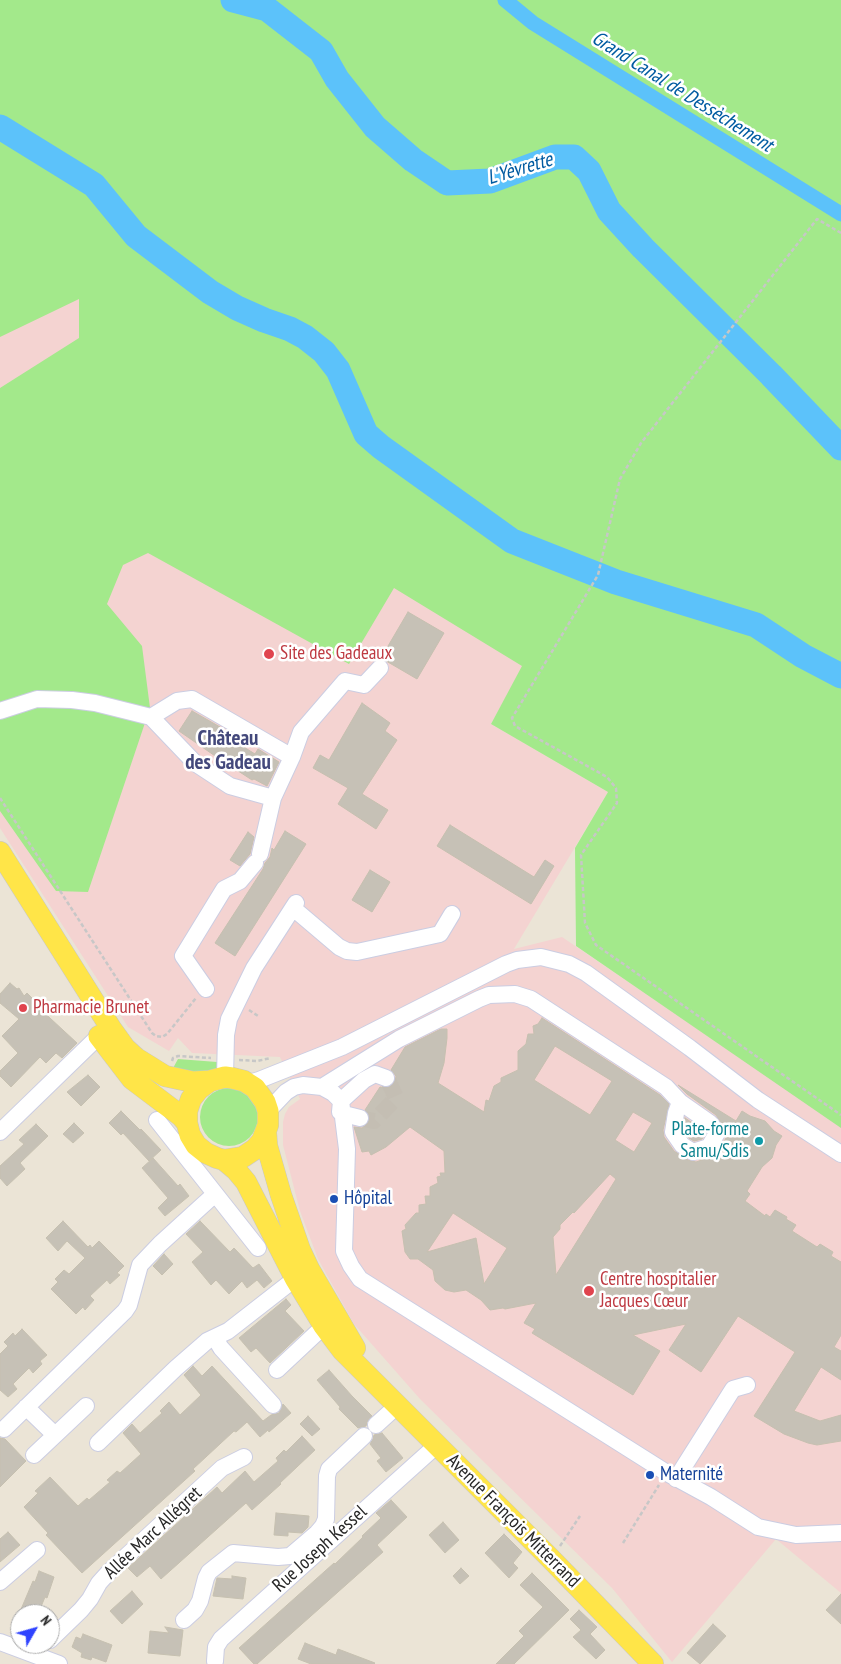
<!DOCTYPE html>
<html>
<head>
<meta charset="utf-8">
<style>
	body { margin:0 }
	#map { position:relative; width:841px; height:1664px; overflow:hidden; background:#ebe4d6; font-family:"PT Sans Narrow",sans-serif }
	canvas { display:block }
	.north { position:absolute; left:10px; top:1604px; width:50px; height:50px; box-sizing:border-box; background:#fff; border:1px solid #a9a9a9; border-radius:50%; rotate:52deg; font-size:14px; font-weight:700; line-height:20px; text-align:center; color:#272727 }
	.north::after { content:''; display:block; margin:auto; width:18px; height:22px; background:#2f43ff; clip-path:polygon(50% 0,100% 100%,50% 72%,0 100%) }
</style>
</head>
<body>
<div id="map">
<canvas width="841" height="1664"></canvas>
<div class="north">N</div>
</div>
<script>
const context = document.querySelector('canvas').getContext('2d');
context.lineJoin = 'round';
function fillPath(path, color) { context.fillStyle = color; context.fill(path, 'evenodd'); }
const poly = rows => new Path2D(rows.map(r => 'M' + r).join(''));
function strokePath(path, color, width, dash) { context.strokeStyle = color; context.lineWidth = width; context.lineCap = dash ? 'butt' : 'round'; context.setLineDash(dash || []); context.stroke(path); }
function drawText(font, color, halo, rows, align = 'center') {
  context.font = font + ' "PT Sans Narrow",sans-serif'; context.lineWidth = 5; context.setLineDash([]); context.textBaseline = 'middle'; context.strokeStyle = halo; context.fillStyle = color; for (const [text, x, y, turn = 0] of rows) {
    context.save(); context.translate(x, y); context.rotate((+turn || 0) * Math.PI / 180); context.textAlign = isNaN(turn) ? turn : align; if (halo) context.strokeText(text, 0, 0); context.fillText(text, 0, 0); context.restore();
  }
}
const medical = poly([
	[69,179,571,580,491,724,608,792,514,949,562,937,841,1126,841,1593,776,1539,672,1662,612,1588,420,1399,354,1324,318,1259,300,1211,283,1145,283,1122,285,1114,289,1107,300,1099,280,1057,192,1053,178,1038,169,1051,128,1027,0,828,0,284]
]);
const green = poly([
	[0,0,841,0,841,1128,576,946,575,848,608,792,491,724,522,666,394,588,349,664,148,553,123,565,107,604,142,646,150,708,88,892,56,891,0,811,0,388,79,338,79,299,0,337,0,135,3,130,0,127],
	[178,1059,217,1062,217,1071,201,1075,172,1070],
	'200 1117a29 29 0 1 1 58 0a29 29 0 1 1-58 0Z'
]);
const canal = poly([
	[505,0,533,23,841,214]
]);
const river = poly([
	[233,0,267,9,321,51,337,79,375,127,413,160,447,183,490,181,555,157,574,157,589,171,609,211,643,248,771,375,841,448],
	[0,127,94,185,136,236,210,292,237,308,264,320,290,329,305,337,324,352,338,370,366,434,381,447,512,541,616,582,756,625,803,656,841,676]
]);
const building = poly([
	[408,612,444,633,417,679,381,658,408,612],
	[362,703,390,723,385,731,397,740,362,794,388,810,376,829,338,804,348,788,313,768,320,755,329,760,362,703],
	[192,711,220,727,218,731,255,754,258,749,279,762,267,786,254,779,252,780,229,765,224,766,219,765,218,758,179,731,192,711],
	[450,825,534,877,545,860,554,866,531,904,437,846,450,825],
	[285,831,306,844,235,956,215,943,263,869,265,863,270,857,272,848,274,850,285,831],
	[248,832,254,837,250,854,240,866,230,860,248,832],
	[370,870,390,882,372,912,352,900,370,870],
	[10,983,17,989,19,988,24,996,27,993,38,1004,37,1006,77,1043,62,1058,56,1053,46,1063,40,1057,11,1087,0,1076,0,1071,18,1053,2,1036,19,1019,0,1003,0,994,10,983],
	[542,1018,660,1095,669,1104,663,1130,664,1137,674,1151,688,1160,696,1162,713,1156,718,1152,726,1138,727,1132,716,1115,687,1094,678,1085,736,1121,742,1111,750,1116,765,1121,774,1131,782,1136,776,1145,772,1158,762,1167,747,1191,750,1194,745,1201,765,1216,766,1214,770,1217,775,1210,787,1217,786,1219,796,1225,792,1231,817,1247,820,1244,833,1252,831,1256,841,1262,841,1335,834,1347,841,1351,841,1380,821,1367,794,1411,820,1421,841,1415,841,1441,817,1445,808,1443,784,1434,754,1416,795,1352,738,1316,701,1372,669,1350,686,1324,633,1335,660,1351,633,1395,532,1333,535,1329,524,1323,536,1303,505,1309,503,1308,490,1310,481,1300,466,1290,454,1292,445,1290,435,1281,433,1270,418,1259,410,1259,405,1252,402,1231,406,1229,405,1225,416,1213,419,1213,419,1205,426,1204,425,1196,430,1196,430,1187,438,1183,437,1177,441,1176,440,1173,445,1173,444,1151,410,1127,386,1147,371,1155,369,1151,362,1152,354,1127,362,1128,367,1125,370,1116,365,1110,380,1087,388,1088,395,1082,396,1076,391,1070,405,1047,441,1029,447,1029,447,1038,444,1063,438,1083,484,1112,486,1100,489,1101,494,1086,501,1082,501,1078,518,1070,518,1051,526,1044,528,1034,534,1034,533,1026,538,1024,542,1018],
	[555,1046,612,1081,590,1115,534,1080,555,1046],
	[633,1112,652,1123,634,1152,615,1140,633,1112],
	[610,1174,616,1179,556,1275,553,1237,560,1229,560,1225,573,1212,574,1213,610,1174],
	[453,1213,507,1248,484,1284,476,1238,427,1252,453,1213],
	[88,1075,100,1087,81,1106,67,1092,88,1075],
	[121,1111,140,1130,141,1129,161,1150,149,1161,123,1133,121,1135,109,1123,121,1111],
	[685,1118,703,1130,705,1134,702,1139,694,1141,689,1138,684,1130,685,1118],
	[74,1123,84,1133,73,1143,63,1134,74,1123],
	[36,1124,48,1136,20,1163,25,1169,7,1186,0,1178,0,1166,24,1144,19,1140,36,1124],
	[153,1158,178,1186,180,1184,189,1196,165,1216,158,1208,168,1198,142,1168,153,1158],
	[63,1221,88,1247,90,1245,92,1248,99,1241,124,1266,117,1273,120,1275,110,1284,107,1280,90,1296,94,1300,85,1310,83,1307,76,1314,51,1289,58,1282,55,1279,64,1270,69,1274,85,1258,67,1241,58,1251,46,1238,63,1221],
	[200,1221,230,1252,234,1248,253,1268,259,1264,272,1281,264,1288,257,1280,247,1288,242,1281,229,1294,216,1280,211,1285,192,1262,203,1252,186,1234,200,1221],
	[164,1254,173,1264,162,1275,153,1266,164,1254],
	[286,1299,291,1305,285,1311,304,1331,270,1363,256,1348,251,1352,239,1338,286,1299],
	[22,1329,47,1355,40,1361,42,1364,33,1373,29,1368,13,1384,17,1389,8,1397,0,1390,0,1354,8,1346,4,1342,13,1333,15,1336,22,1329],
	[193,1366,202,1376,212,1366,263,1421,271,1415,279,1413,283,1404,291,1413,269,1432,268,1430,260,1437,247,1422,236,1432,234,1431,193,1469,195,1471,82,1573,46,1535,48,1533,24,1507,38,1493,35,1491,50,1477,78,1506,87,1498,89,1500,110,1482,107,1480,117,1471,120,1473,141,1454,123,1433,132,1424,140,1433,162,1413,160,1411,169,1402,180,1415,201,1395,184,1375,193,1366],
	[329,1370,352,1396,372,1416,367,1422,366,1426,358,1428,339,1409,340,1407,317,1380,329,1370],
	[308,1416,320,1429,312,1436,300,1424,308,1416],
	[382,1433,403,1458,386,1472,377,1461,381,1458,370,1444,373,1439,374,1435,382,1433],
	[302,1436,315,1450,280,1483,281,1484,252,1510,246,1503,161,1579,150,1566,137,1577,128,1568,217,1487,222,1493,245,1471,254,1482,278,1461,276,1458,284,1450,286,1452,302,1436],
	[0,1438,5,1439,26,1461,0,1487,0,1438],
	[391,1500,407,1517,377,1545,383,1552,257,1664,254,1664,239,1648,334,1563,335,1564,363,1537,362,1536,381,1518,376,1513,391,1500],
	[276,1513,309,1516,308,1527,302,1533,288,1532,288,1536,274,1535,276,1513],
	[443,1522,459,1540,445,1553,429,1535,443,1522],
	[8,1532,20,1545,0,1562,0,1539,8,1532],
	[504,1534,522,1552,513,1563,518,1568,509,1578,485,1553,504,1534],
	[461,1568,469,1576,460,1584,453,1576,461,1568],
	[39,1571,54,1577,47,1598,45,1597,38,1614,19,1614,33,1581,35,1582,39,1571],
	[532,1573,569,1610,514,1664,496,1664,524,1636,519,1631,543,1607,520,1585,532,1573],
	[232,1576,246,1578,243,1599,213,1596,217,1578,232,1579,232,1576],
	[132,1591,143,1604,122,1624,110,1611,132,1591],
	[841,1594,841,1624,826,1610,841,1594],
	[579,1610,597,1627,590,1634,605,1650,596,1659,573,1637,581,1630,570,1619,579,1610],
	[713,1624,726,1636,700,1664,687,1653,713,1624],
	[165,1627,183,1630,180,1656,148,1653,150,1631,169,1633,165,1627],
	[83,1634,112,1645,106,1662,92,1657,91,1660,81,1657,82,1653,72,1647,76,1637,81,1639,83,1634],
	[305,1643,336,1655,338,1649,375,1663,374,1664,311,1664,298,1659,305,1643]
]);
const minorTunnel = poly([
	[360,1118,374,1121,396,1098,388,1080,386,1078]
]);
const path = poly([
	[841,233,817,219,641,443,620,479,598,575,512,718,515,726,607,777,616,788,617,803,581,855,585,923,596,945,841,1115],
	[0,798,152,1033,156,1036,162,1037,167,1034,196,998],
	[249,1010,258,1016],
	[239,1060,257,1061,271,1058],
	[172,1061,173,1058,178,1056,211,1058],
	[623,1543,659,1485],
	[560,1546,580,1516]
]);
const minor = poly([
	[0,711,37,699,72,700,95,703,151,717,195,763,230,786,273,798,292,757,301,732,345,681,364,685,380,668],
	[151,717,177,701,192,699,292,757],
	[260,854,273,798],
	[293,908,339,947,347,951,357,952,440,934,452,914],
	[206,989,183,956,224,889,240,881,255,863],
	[225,1077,226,1035,229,1019,254,968,296,903],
	[249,1083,259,1080,342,1047,506,964,517,960,541,957,569,964,586,973,690,1048,758,1100,841,1154],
	[322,1087,399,1039,479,999,489,995,515,994,531,999,666,1087,680,1102,710,1123,717,1133,709,1147,693,1152,682,1145,673,1132,676,1113,680,1102],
	[268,1111,286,1092,294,1087,303,1085,322,1087,333,1093,341,1101,347,1149,344,1251,351,1266,360,1279,667,1473,711,1497,758,1527,796,1535,841,1533],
	[340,1112,341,1101,364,1080,375,1074,386,1078],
	[344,1114,360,1118],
	[157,1120,258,1248],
	[0,1132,99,1036],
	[215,1338,221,1348,273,1405],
	[277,1370,324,1326],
	[26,1407,55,1435],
	[376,1425,398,1405],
	[4,1429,125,1311,129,1305,140,1265,160,1244,215,1194],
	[98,1443,176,1368,207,1341,228,1331,305,1271],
	[34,1455,86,1406],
	[676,1479,733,1389,747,1385],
	[0,1582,37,1550],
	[184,1620,195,1610,200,1601,206,1578,209,1572,233,1553,278,1557,290,1556,317,1533,323,1526,326,1519,327,1476,329,1469,364,1436],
	[50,1640,81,1610,90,1599,99,1583,108,1573,222,1468,244,1457],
	[0,1642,59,1664],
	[215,1661,216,1647,221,1639,437,1445]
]);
const major = poly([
	[0,852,112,1030,125,1048,136,1058,165,1076,193,1082,210,1081,225,1077,232,1078,244,1081,255,1088,265,1102,268,1111,268,1125,262,1141,255,1149,243,1157,224,1160,217,1158,206,1153,196,1145,190,1135,187,1123,187,1111,191,1099,199,1089,210,1081],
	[99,1036,132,1079,181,1116,187,1123],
	[266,1133,267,1146,281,1195,300,1250,309,1269,355,1348],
	[224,1160,236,1170,246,1182,295,1278,324,1326,342,1350,550,1558,653,1664]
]);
const markers = [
	[269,654,6,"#e0444e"],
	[23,1008,5,"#e0444e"],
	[759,1141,5,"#0f9aa8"],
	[334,1199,5,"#1a4fb4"],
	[589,1291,6,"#e0444e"],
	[650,1475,5,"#1a4fb4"]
];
const healthNames = [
	["Site des Gadeaux",280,654],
	["Pharmacie Brunet",33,1008],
	["Centre hospitalier",600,1280],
	["Jacques Cœur",600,1302]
];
const cultureNames = [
	["Plate-forme",749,1130],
	["Samu/Sdis",749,1152]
];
const transitNames = [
	["Hôpital",344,1199],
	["Maternité",660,1475]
];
const streetNames = [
	["Avenue François Mitterrand",513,1521,45],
	["Allée Marc Allégret",153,1533,-43],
	["Rue Joseph Kessel",320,1549,-42]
];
const waterNames = [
	["Grand Canal de Dessèchement",682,92,32],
	["L'Yèvrette",520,169,-17]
];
const quarterNames = [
	["Château",228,739],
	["des Gadeau",228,763]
];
fillPath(medical, '#f4d3d1');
fillPath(green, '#a3e98b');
strokePath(canal, '#5cc2fa', 15);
strokePath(river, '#5cc2fa', 25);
fillPath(building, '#c6c1b6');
strokePath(building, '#c6c0b0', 1);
strokePath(minorTunnel, '#c4beb3', 16, [16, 8]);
strokePath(minor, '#cbcde2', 18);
strokePath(major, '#c7c7c7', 22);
strokePath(path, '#c7c7c7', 2.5, [4, 2.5]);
strokePath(minor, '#fff', 16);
strokePath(major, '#ffe548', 21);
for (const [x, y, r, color] of markers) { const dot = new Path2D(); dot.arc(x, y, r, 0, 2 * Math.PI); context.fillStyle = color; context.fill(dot); strokePath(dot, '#fff', 2); }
drawText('19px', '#be3a42', '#fff', healthNames, 'left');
drawText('19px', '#0d838f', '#fff', cultureNames, 'right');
drawText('19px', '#164399', '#fff', transitNames, 'left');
drawText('19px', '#272727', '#fff', streetNames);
drawText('italic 20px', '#005ba1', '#fff', waterNames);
drawText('bold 21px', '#43487b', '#fff', quarterNames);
</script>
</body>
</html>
